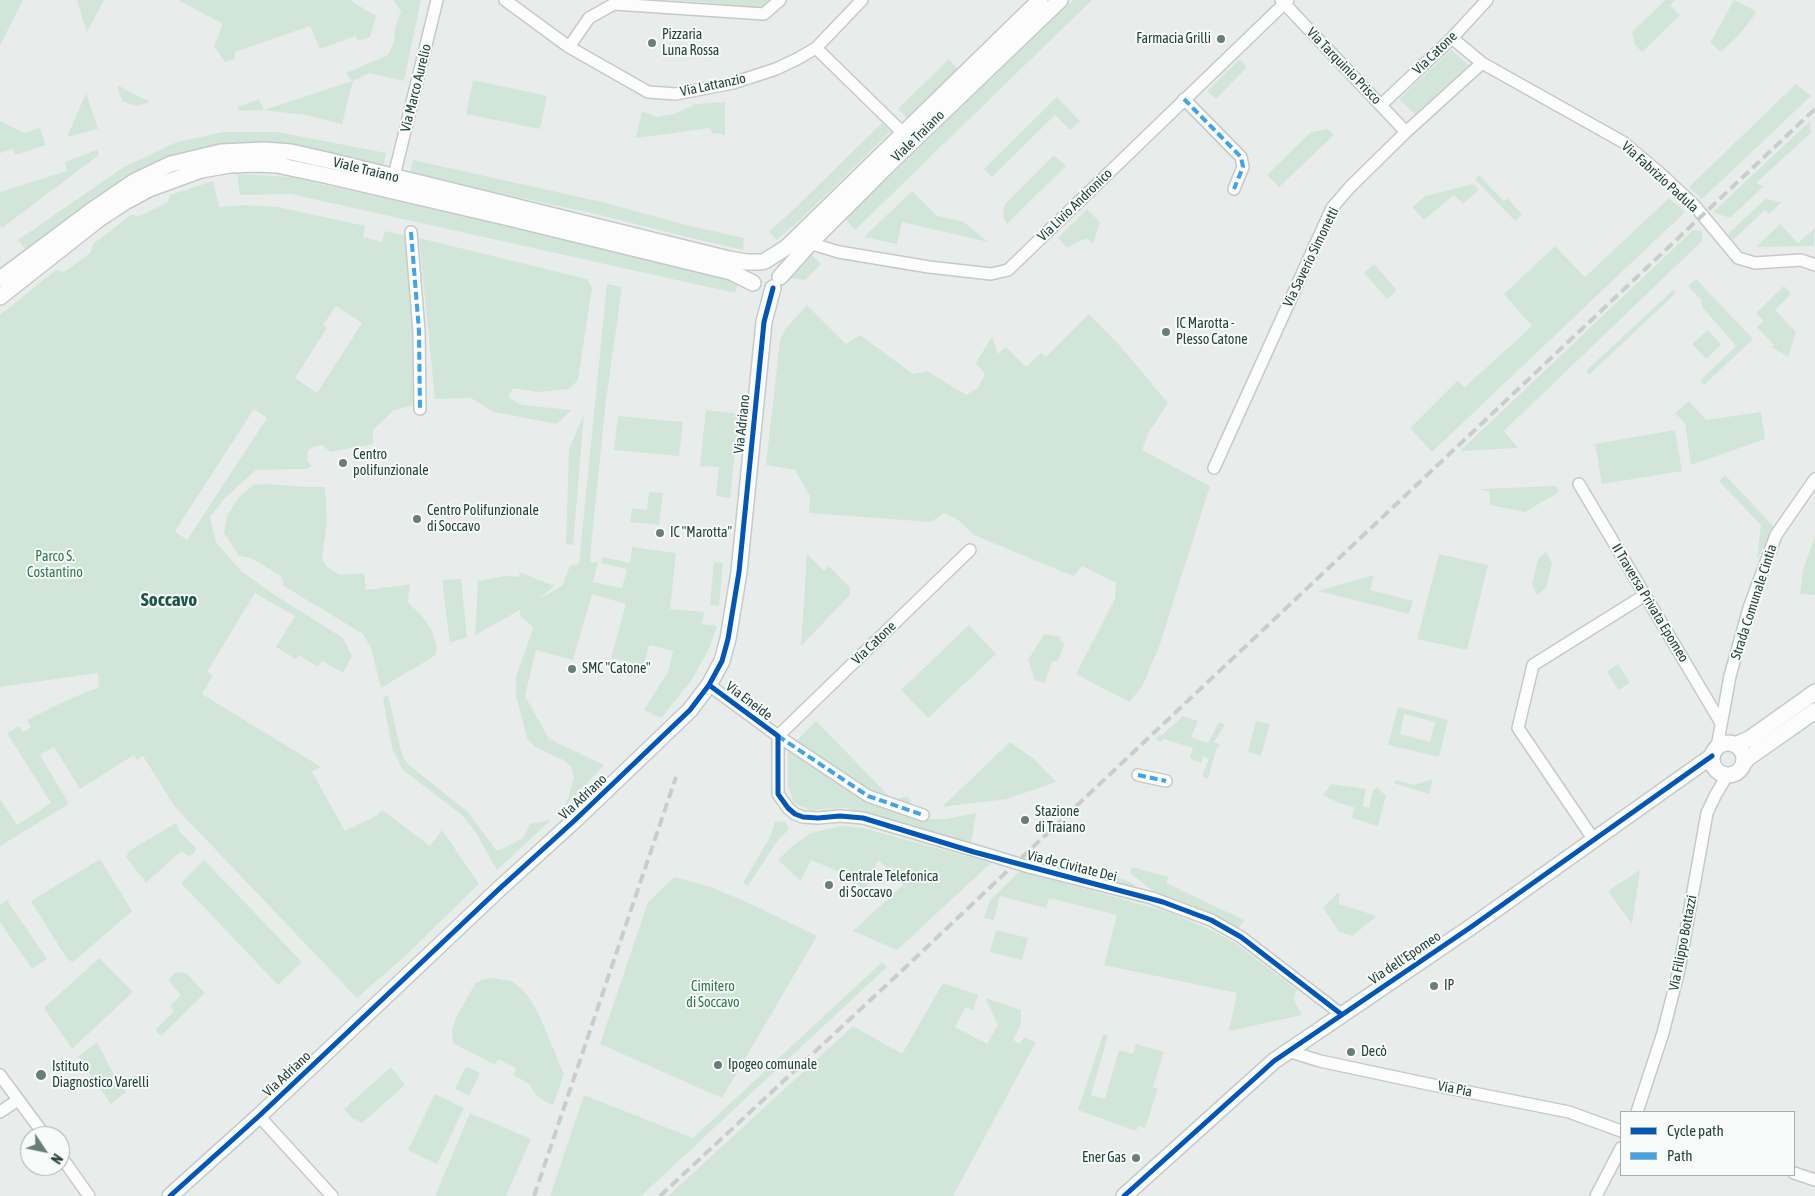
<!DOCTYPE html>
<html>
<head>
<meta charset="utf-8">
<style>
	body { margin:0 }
	#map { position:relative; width:1815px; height:1196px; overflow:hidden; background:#e8edeb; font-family:"Asap Condensed",sans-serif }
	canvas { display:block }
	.legend { position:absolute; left:1620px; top:1111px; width:175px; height:65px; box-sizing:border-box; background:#f7fbf9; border:1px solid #a3b1ad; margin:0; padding:6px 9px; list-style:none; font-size:15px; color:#24423a }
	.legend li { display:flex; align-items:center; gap:10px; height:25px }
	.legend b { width:25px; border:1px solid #a3b1ad }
	.north { position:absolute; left:20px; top:1126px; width:50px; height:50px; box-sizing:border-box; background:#f7fbf9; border:1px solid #a3b1ad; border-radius:50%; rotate:124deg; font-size:14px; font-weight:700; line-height:20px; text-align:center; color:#24423a }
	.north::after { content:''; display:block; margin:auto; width:18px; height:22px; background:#697e78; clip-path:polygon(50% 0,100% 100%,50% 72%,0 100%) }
</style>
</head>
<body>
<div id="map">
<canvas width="1815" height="1196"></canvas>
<ul class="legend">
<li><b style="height:6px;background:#0057b8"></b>Cycle path</li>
<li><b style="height:6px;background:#3ea4ec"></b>Path</li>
</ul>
<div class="north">N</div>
</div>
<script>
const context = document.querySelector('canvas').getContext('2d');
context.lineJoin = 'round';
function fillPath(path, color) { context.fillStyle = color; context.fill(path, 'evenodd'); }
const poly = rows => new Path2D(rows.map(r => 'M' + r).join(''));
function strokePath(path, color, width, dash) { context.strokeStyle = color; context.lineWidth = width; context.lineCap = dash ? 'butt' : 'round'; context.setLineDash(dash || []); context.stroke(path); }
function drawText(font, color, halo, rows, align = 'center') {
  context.font = font + ' "Asap Condensed",sans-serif'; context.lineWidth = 4; context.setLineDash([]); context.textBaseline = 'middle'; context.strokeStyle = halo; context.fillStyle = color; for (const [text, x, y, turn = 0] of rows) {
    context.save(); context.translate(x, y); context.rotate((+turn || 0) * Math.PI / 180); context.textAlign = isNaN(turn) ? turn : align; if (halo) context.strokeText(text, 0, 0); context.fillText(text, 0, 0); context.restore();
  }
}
const green = poly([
	[0,0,23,0,0,45],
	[77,0,104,0,87,32,83,20],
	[178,0,350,0,376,16,370,37,358,41,355,36,320,49,310,26,235,52,235,59,225,62,214,46,223,24],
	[394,0,421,0,404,81,369,73,353,81,342,124,306,115,263,110,239,111,237,107,259,99,264,110,352,81,346,73,388,55,394,42,395,28,401,12],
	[663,0,773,0,767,5,751,9,701,2],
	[1073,0,1092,0,855,230,845,219],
	[1665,0,1675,0,1670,6,1680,15,1642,52,1635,45,1632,32],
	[1734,0,1757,12,1738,36,1721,52,1710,43],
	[1451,50,1469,65,1415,114,1399,99],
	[949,59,958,69,907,118,898,109],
	[1240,59,1247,67,1216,99,1207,91],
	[473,80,547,96,540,129,466,114],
	[1796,84,1811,96,1702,199,1689,187],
	[117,85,150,102,137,106,122,101],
	[86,93,98,129,67,137],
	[1057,97,1080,121,1070,130,1055,115,992,177,984,169],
	[725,102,725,136,719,133,713,134,710,128,636,138,642,111,656,117,674,114,696,104],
	[0,121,24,133,40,128,46,145,15,155,13,149,0,153],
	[1810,121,1811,133,1756,183,1764,186,1730,218,1713,212],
	[882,123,891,131,798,222,776,240,769,231,790,213],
	[1328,129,1334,135,1279,187,1267,175,1311,132],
	[224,132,278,132,386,153,383,167,303,148,183,154,26,250,18,240,124,167,177,142],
	[97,150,99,155,2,228,0,226,0,192,67,171,65,162],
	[1054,155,1066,166,1007,224,1003,217,1004,205],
	[413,160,602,202,686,225,744,238,743,250,683,236,600,215,410,174],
	[237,174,290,177,739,279,735,293,291,194,240,195],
	[1479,175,1504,201,1507,198,1522,214,1515,221,1475,179],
	[213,181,219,207,244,205,278,207,365,226,363,237,382,242,385,231,407,236,417,385,415,405,394,410,373,430,373,444,330,452,323,445,316,446,308,450,307,460,312,466,306,469,256,470,225,498,210,517,216,542,241,571,272,593,343,638,352,656,343,673,322,661,318,667,299,655,296,659,276,647,295,616,255,593,207,672,213,675,202,694,321,767,312,772,345,831,378,815,382,810,430,846,442,830,479,884,402,959,357,998,175,807,143,756,137,760,134,755,80,789,54,747,40,755,69,804,0,846,0,799,17,825,51,803,7,733,19,726,23,732,31,727,27,720,65,701,99,687,98,673,0,687,0,315,56,270,64,272,90,253,93,244,131,215,139,216,167,203,170,195],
	[336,306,362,323,317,393,295,378,327,328,323,325],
	[254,409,267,418,187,540,175,531],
	[1473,184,1479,190,1463,204,1454,195,1424,220,1412,207,1425,196],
	[912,191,937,216,964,222,988,242,902,222,897,244,864,237],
	[1669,198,1685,212,1432,452,1410,428,1457,381,1465,387,1532,326,1504,294,1555,246,1585,277],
	[1765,199,1782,202,1769,214,1765,210,1733,240,1728,234],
	[1087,209,1100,222,1093,244,1086,238,1067,248,1058,238],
	[1780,224,1798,243,1814,229,1814,246,1756,247],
	[1693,230,1702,231,1702,241,1504,431,1518,448,1460,451],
	[419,238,587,279,592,288,578,380,569,389,537,392,513,388,508,397,522,405,571,410,557,424,494,412,471,398,435,399],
	[810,253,821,264,805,280,788,278],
	[1374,264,1397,290,1387,299,1364,273],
	[1696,279,1753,339,1704,385,1700,381,1736,346,1702,307,1701,300,1688,286],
	[607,284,622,287,606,400,591,547,590,563,598,562,593,582,622,588,627,569,601,563,602,557,630,563,632,547,676,553,670,609,704,612,702,624,717,626,709,649,691,681,661,718,644,710,668,672,673,651,649,645,644,666,611,658,626,604,592,594,573,660,536,650,525,696,549,739,604,765,562,809,568,799,574,777,571,767,565,761,534,746,527,738,516,695,516,676,533,629,528,622,520,616,520,610,475,635,478,581,505,576,520,577,519,572,554,586,539,599,562,586,570,566,579,564],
	[1784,286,1791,294,1775,310,1796,332,1788,357,1772,347,1774,345,1757,327,1764,321,1756,313],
	[1673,290,1676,293,1589,375,1586,371],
	[807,305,846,344,860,335,913,374,927,371,966,395,978,388,985,374,976,363,992,336,998,354,1006,347,1026,367,1041,353,1046,357,1089,314,1121,347,1168,403,1149,432,1142,450,1210,486,1159,647,1142,687,1129,702,1076,674,1115,599,1116,583,1082,566,1076,574,1073,576,974,535,957,519,944,513,931,522,809,513,810,496,795,470,766,465,780,340,786,328],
	[1708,330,1721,345,1706,359,1692,344],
	[1689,401,1706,420,1761,412,1765,439,1691,465,1685,423,1675,413],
	[706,410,739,414,730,498,716,496,719,467,700,466],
	[584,414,573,545,566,544,569,449],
	[618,416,683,422,679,456,614,450],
	[1675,430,1682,471,1602,484,1595,444],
	[1725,475,1774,527,1757,560,1761,525,1719,481],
	[266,484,306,487,325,487,327,522,322,557,326,566,340,575,364,573,366,590,410,584,408,602,422,616,431,629,437,646,436,655,381,688,371,648,363,634,284,586,281,576,251,558,239,556,224,533,227,516,238,498,253,485],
	[1556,486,1559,492,1525,512,1490,505,1490,492,1480,489],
	[649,492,663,493,659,525,630,522,632,508,647,510],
	[1815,536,1815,595,1800,594,1803,570],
	[1546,552,1552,563,1546,588,1537,595,1532,584,1538,559],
	[807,554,824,571,829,566,850,588,850,595,801,646],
	[1439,554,1488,565,1467,650,1417,639],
	[714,562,723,563,719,606,710,605],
	[1374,575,1370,590,1413,601,1409,614,1318,591],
	[461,579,467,637,450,643,443,590,443,580],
	[969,625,996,654,928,718,901,690],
	[1044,634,1061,637,1060,641,1065,643,1058,661,1052,661,1045,683,1035,680,1028,660],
	[1618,664,1630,683,1618,690,1607,671],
	[388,695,401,751,404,759,409,765,468,812,496,850,500,850,523,838,530,824,551,820,497,870,476,833,463,816,402,769,392,748,383,698],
	[1398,707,1448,720,1439,757,1388,745],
	[1404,714,1435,722,1430,742,1400,734],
	[1183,716,1198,721,1191,737,1208,743,1219,722,1225,725,1214,742,1220,745,1216,750,1208,779,1202,776,1209,759,1203,756,1201,763,1190,758,1193,748,1163,739,1162,742,1155,739,1159,735,1161,736],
	[816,721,893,800,907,796,915,808,885,799,839,772,795,742],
	[1256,721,1270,724,1261,756,1248,752],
	[1010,742,1035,760,1056,782,1007,799,942,807],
	[788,751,865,800,922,819,946,819,976,813,971,844,846,808,810,810,794,803,788,785],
	[1433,779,1429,794,1393,783,1397,780,1413,785],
	[1331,784,1366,789,1363,806,1369,808,1373,790,1377,787,1386,796,1378,826,1352,818,1354,807,1339,803,1323,795],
	[785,821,789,829,778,840,748,886,743,883,771,835,775,822],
	[176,823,180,832,197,849,190,857,181,851,146,883,126,857,129,851],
	[841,826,863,828,991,863,897,950,853,931,904,884,878,860,866,889,848,881,849,876,811,860,801,881,778,860,791,847,811,833],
	[100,859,132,911,73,962,67,959,31,901],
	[204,860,302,962,278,985,181,883],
	[1092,866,1134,884,1137,891,1063,870],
	[1132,867,1169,877,1166,883,1244,920,1237,931,1165,900,1130,873],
	[1640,870,1632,924,1608,891],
	[1020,871,1172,913,1215,932,1235,943,1297,990,1293,999,1302,1015,1229,1031,1237,993,1104,965,1117,915,1049,898,1046,908,1000,896,994,920,984,918,990,900],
	[674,877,708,886,749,903,817,936,722,1098,600,1044,648,902],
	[1339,892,1339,904,1377,916,1352,936,1338,931,1323,907],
	[7,900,47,959,32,969,0,922,0,905],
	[996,930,1028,938,1022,960,990,952],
	[99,958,133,992,72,1049,44,1008],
	[882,962,887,967,641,1196,550,1196,584,1095,693,1138],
	[176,972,186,973,205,993,161,1036,155,1030,174,1011,170,1006,181,995,168,980],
	[493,978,512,981,521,988,528,996,539,1015,564,1074,553,1105,546,1102,536,1095,528,1083,513,1075,516,1068,498,1059,495,1065,453,1043,452,1029,457,1016,475,984,484,979],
	[943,983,978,995,973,1011,966,1007,955,1027,987,1044,998,1025,985,998,1021,1010,1021,1024,1013,1040,1020,1044,1024,1037,1036,1042,953,1196,668,1196,853,1026,902,1054],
	[1103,1034,1108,1035,1091,1095,1105,1099,1119,1050,1133,1054,1136,1044,1164,1052,1153,1087,1158,1089,1145,1128,1138,1126,1136,1131,1078,1110],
	[97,1042,112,1071,126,1092,111,1104,78,1057],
	[466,1066,480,1073,469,1096,455,1089],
	[391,1067,405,1085,362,1123,351,1117,344,1109],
	[435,1094,464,1108,437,1164,408,1150],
	[470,1113,531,1139,506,1196,435,1196]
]);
const street = poly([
	[505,0,569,47,648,92,676,94,733,83,776,69,797,59,816,48,862,0],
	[1281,0,1406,132],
	[1452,38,1482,63,1623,142,1662,175,1694,205,1738,258,1755,263,1801,260,1815,265],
	[569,47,589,18,614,4,764,14,780,0],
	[816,48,903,133],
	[1184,99,1241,157,1243,167,1234,189],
	[1381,105,1452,38,1487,0],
	[394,176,437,0],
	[411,232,419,331,420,409],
	[809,243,839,252,929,267,991,274,1008,270,1288,0],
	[1214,468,1332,208,1350,187,1406,132,1482,63],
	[1579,484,1721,723],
	[709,685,778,736,778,794,788,808,795,814,803,817,818,818,840,816,863,818,993,856],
	[1717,747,1730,676,1749,608,1776,535,1815,479],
	[1138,775,1166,781],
	[923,815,868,796,778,736,970,550],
	[1594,840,1518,728,1533,665,1645,595],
	[1029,867,1152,898,1211,920,1241,937,1341,1014],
	[1288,1051,1320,1061,1428,1084,1569,1112,1621,1131],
	[0,1075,45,1136],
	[0,1112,18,1100],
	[1637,1112,1663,1033,1679,970,1707,813,1715,796,1728,774],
	[259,1116,332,1196],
	[60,1155,89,1196],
	[1794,1173,1815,1180],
	[1596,1196,1621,1148]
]);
const secondary = poly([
	[765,261,787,247,1040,0],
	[780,277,813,240,887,166,1060,0],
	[0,279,91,211,135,181,171,164,221,152,264,150,291,152,331,161,729,259,746,262,761,262],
	[0,297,99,219,125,202,149,189,201,170,230,165,258,164,277,165,324,175,509,218,731,272,753,283],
	'1712 759a16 16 0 1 1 32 0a16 16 0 1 1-32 0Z',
	[1735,745,1749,739,1815,692],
	[1743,764,1748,758,1815,711],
	[170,1196,259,1116,498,890,574,821,690,710,709,685,722,661,728,639,739,572,764,322,773,288],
	[1124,1196,1274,1061,1471,927,1712,756]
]);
const rail = poly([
	[534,1196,676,777],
	[660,1196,893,979,1815,109]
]);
const streetBridge = poly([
	[993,856,1029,867]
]);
const quiet = poly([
	[1184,99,1241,157,1243,167,1234,189],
	[411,232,419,331,420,409],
	[778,736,868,796,923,815],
	[1138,775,1166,781]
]);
const cycleway = poly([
	[709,685,778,736,778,794,788,808,795,814,803,817,818,818,840,816,863,818,974,852,1163,902,1211,920,1241,937,1341,1014],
	[170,1196,259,1116,498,890,574,821,690,710,709,685,722,661,728,639,739,572,764,322,773,288],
	[1124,1196,1274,1061,1471,927,1712,756]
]);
const markers = [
	[1221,39,5,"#697e78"],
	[652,43,5,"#697e78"],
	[1166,332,5,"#697e78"],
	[343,463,5,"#697e78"],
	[417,519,5,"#697e78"],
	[660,533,5,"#697e78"],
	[572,669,5,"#697e78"],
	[1025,820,5,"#697e78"],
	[829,885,5,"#697e78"],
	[1434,986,5,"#697e78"],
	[1351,1052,5,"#697e78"],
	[718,1065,5,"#697e78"],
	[41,1075,6,"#697e78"],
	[1136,1158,5,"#697e78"]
];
const poiNames = [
	["Pizzaria",662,35],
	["Luna Rossa",662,51],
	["Farmacia Grilli",1211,39,"right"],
	["IC Marotta -",1176,324],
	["Plesso Catone",1176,340],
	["Centro",353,455],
	["polifunzionale",353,471],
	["Centro Polifunzionale",427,511],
	["di Soccavo",427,527],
	["IC \"Marotta\"",670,533],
	["SMC \"Catone\"",582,669],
	["Stazione",1035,812],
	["di Traiano",1035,828],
	["Centrale Telefonica",839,877],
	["di Soccavo",839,893],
	["IP",1444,986],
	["Decò",1361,1052],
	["Ipogeo comunale",728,1065],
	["Istituto",52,1067],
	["Diagnostico Varelli",52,1083],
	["Ener Gas",1126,1158,"right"]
];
const streetNames = [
	["Via Catone",1435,53,-44],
	["Via Tarquinio Prisco",1344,66,46],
	["Via Lattanzio",713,85,-12],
	["Via Marco Aurelio",416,88,-76],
	["Viale Traiano",918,136,-44],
	["Viale Traiano",366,170,14],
	["Via Fabrizio Padula",1660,177,42],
	["Via Livio Andronico",1075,205,-44],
	["Via Saverio Simonetti",1311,257,-64],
	["Via Adriano",742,424,-84],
	["Strada Comunale Cintia",1754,602,-72],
	["II Traversa Privata Epomeo",1650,603,59],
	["Via Catone",874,643,-44],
	["Via Eneide",749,701,37],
	["Via Adriano",583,797,-43],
	["Via de Civitate Dei",1072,866,14],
	["Via Filippo Bottazzi",1683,943,-79],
	["Via dell'Epomeo",1405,958,-34],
	["Via Adriano",287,1074,-43],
	["Via Pia",1455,1089,11]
];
const parkNames = [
	["Parco S.",55,557],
	["Costantino",55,573],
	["Cimitero",713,987],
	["di Soccavo",713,1003]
];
const districtNames = [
	["Soccavo",169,600]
];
fillPath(green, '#d1e6d8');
strokePath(street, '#c5cac8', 14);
strokePath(secondary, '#c3cbc8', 18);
strokePath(street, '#fcfcfc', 11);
strokePath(secondary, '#fcfcfc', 15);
strokePath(rail, '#c9cdcc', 4, [10, 5]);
strokePath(streetBridge, '#c5cac8', 14, []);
strokePath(streetBridge, '#fcfcfc', 11);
strokePath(quiet, '#3ea4ec', 4, [8, 4]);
strokePath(cycleway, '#0057b8', 5);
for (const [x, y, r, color] of markers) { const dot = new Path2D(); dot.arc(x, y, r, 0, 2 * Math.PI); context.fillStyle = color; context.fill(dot); strokePath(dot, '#f7fbf9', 2); }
drawText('14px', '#24423a', '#f7fbf9', poiNames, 'left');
drawText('14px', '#24423a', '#f7fbf9', streetNames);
drawText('14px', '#2d7a4b', '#f7fbf9', parkNames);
drawText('bold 19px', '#1f5548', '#f7fbf9', districtNames);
</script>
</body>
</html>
